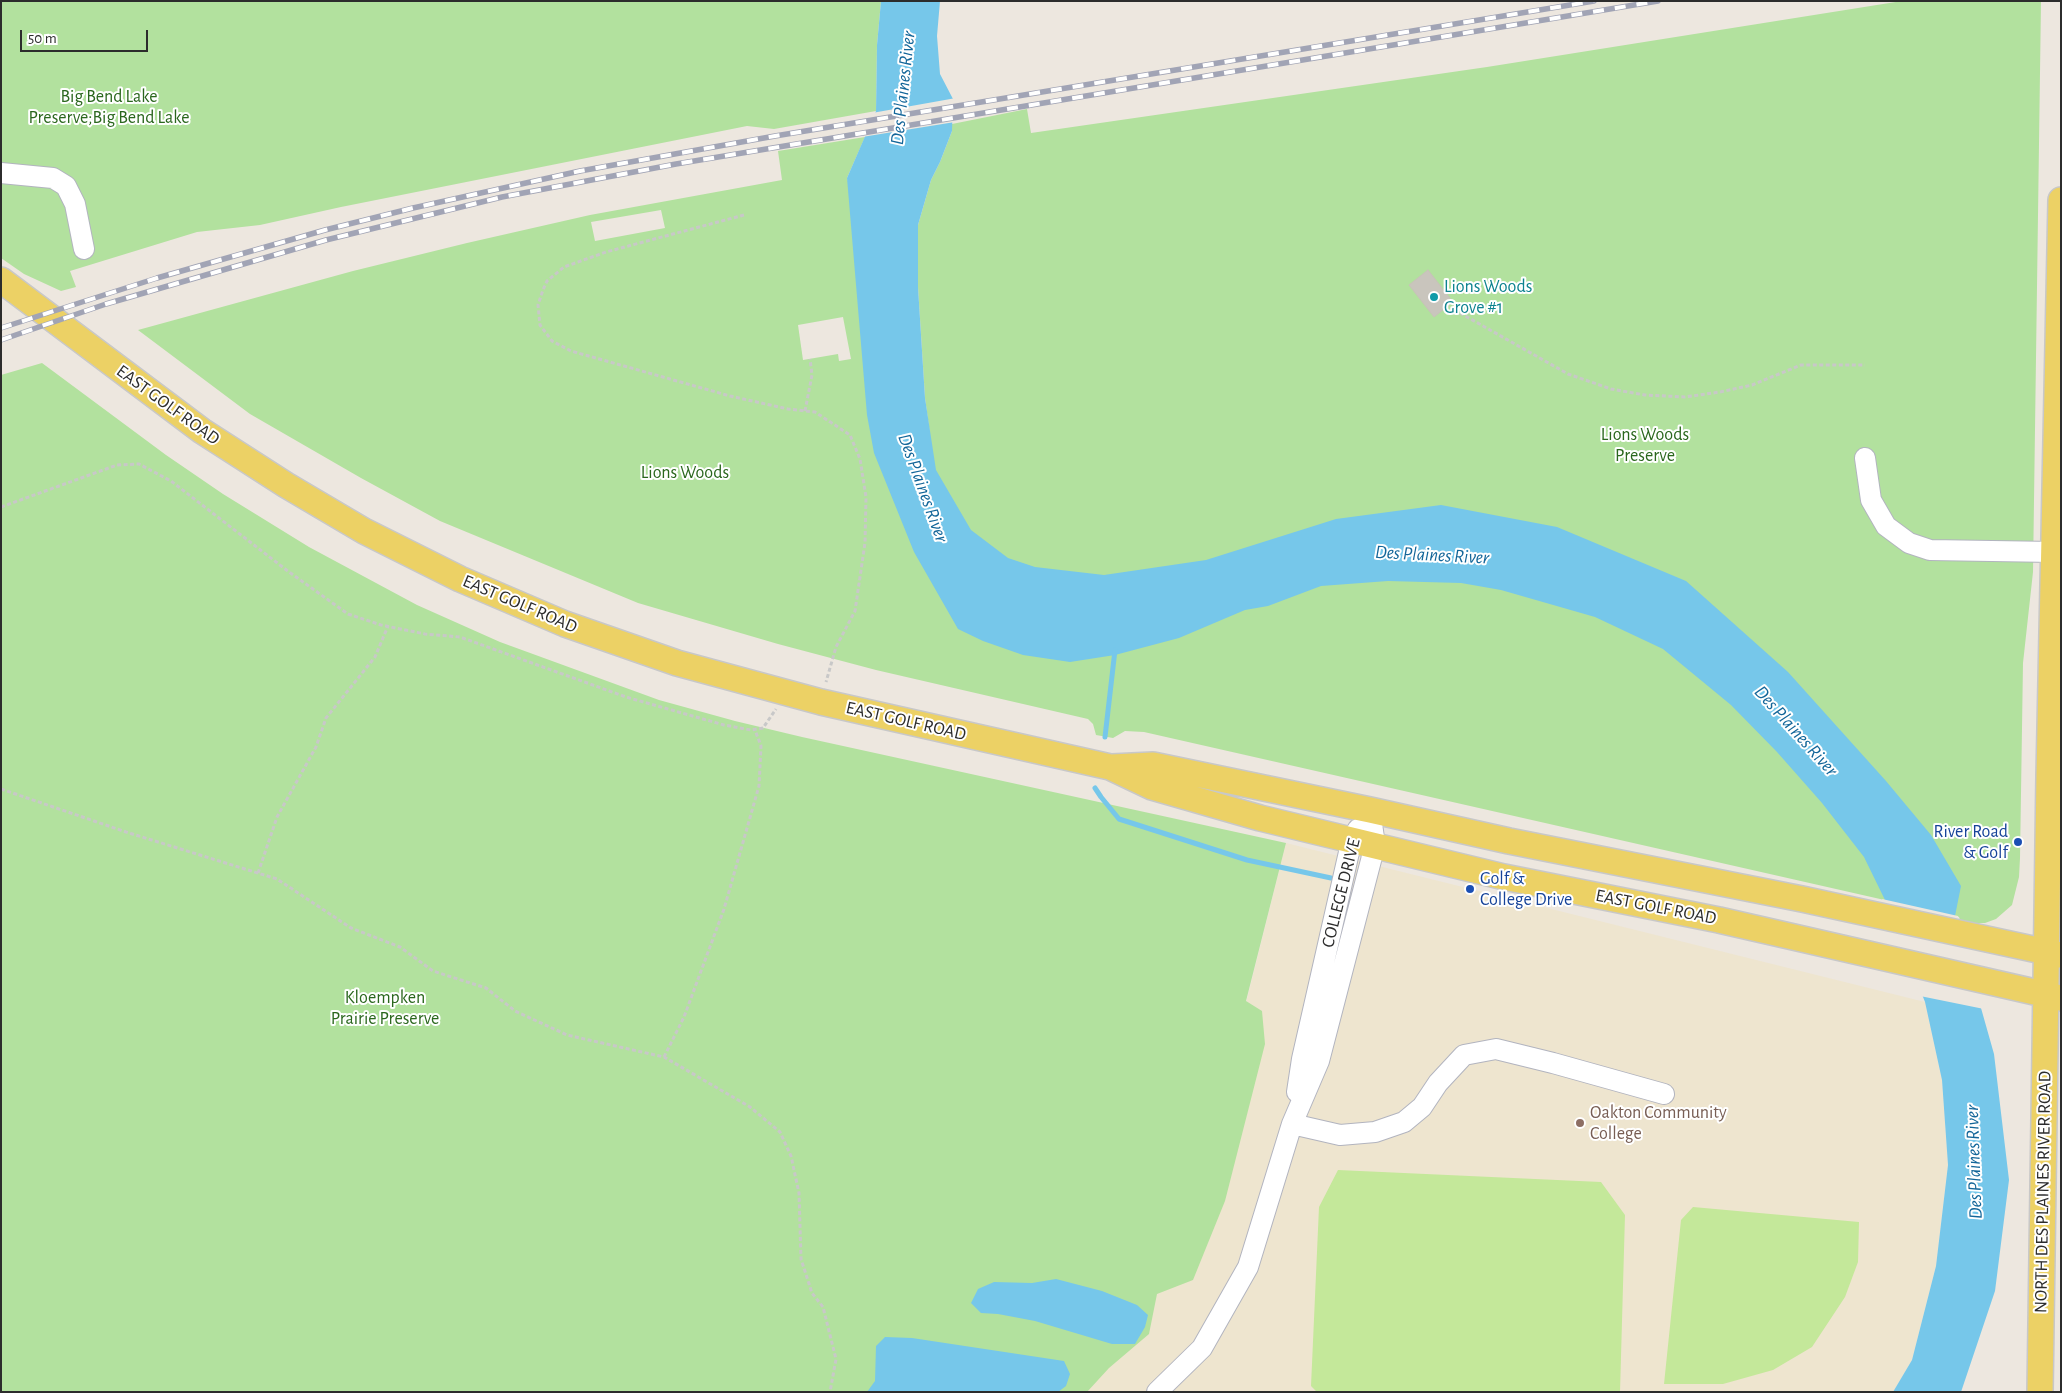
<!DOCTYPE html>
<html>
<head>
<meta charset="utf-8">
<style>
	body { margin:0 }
	#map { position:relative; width:2062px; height:1393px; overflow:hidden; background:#ede7df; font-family:"Alegreya Sans",sans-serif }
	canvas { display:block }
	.frame { position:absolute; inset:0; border:2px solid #2c2c2c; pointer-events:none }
	.scale { position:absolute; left:20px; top:30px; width:128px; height:22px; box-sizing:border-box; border:2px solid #2c2c2c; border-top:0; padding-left:6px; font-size:15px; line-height:18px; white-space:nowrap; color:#2c2c2c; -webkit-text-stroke:4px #fff; paint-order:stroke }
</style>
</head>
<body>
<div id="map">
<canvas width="2062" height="1393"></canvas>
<div class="frame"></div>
<div class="scale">50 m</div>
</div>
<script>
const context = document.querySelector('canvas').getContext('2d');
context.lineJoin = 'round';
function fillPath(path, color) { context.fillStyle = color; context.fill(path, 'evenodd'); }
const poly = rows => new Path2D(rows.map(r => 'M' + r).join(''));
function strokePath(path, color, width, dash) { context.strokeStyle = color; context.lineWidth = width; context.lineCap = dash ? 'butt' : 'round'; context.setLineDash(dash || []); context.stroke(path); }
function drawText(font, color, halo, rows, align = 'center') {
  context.font = font + ' "Alegreya Sans",sans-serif'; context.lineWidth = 4; context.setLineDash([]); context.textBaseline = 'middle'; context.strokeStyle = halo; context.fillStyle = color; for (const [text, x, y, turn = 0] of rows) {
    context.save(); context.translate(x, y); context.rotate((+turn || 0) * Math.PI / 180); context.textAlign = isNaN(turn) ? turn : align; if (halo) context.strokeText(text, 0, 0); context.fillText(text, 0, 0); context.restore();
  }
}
const education = poly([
	[1286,843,1925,1002,1942,1080,1948,1165,1936,1266,1912,1360,1893,1392,775,1392,1178,1275]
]);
const green = poly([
	[1,1,881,1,877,45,876,111,774,129,747,126,341,207,260,225,197,232,70,271,76,287,61,291,24,274,1,258],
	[1902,1,2041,1,2033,572,2023,663,2020,858,2019,877,2012,905,1996,919,1985,923,1961,923,1959,917,1955,916,1144,732,1125,731,1113,738,1096,735,1093,724,1088,719,876,670,778,644,638,603,440,521,361,478,250,414,138,330,353,271,467,243,590,215,782,180,778,151,865,137,847,178,930,434,925,398,918,287,918,225,931,180,940,162,952,131,952,124,1027,109,1031,133,1487,67],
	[661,210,665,228,595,241,591,222],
	[843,317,851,359,839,361,838,354,803,360,798,325],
	[42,363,166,455,223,494,309,547,417,605,500,642,659,700,735,721,802,737,1286,843,1246,1001,1262,1011,1265,1044,1225,1201,1193,1280,1157,1294,1149,1334,1109,1368,1087,1392,1,1392,1,375]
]);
const pitch = poly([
	[1338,1170,1601,1182,1625,1215,1620,1392,1317,1392,1311,1386,1319,1207],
	[1693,1207,1859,1222,1858,1262,1845,1297,1812,1347,1773,1370,1723,1384,1664,1384,1681,1220]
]);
const water = poly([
	[881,1,940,1,937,36,940,74,953,99,952,131,940,162,931,180,918,225,918,287,925,398,936,470,971,530,1008,558,1035,567,1104,575,1206,560,1336,519,1441,505,1557,527,1686,581,1788,672,1886,781,1931,835,1961,886,1955,916,1994,1054,2009,1180,1995,1291,1961,1392,1893,1392,1912,1360,1936,1266,1948,1165,1942,1080,1925,1002,1885,900,1864,857,1822,803,1777,752,1731,705,1663,649,1595,617,1501,590,1461,583,1388,581,1321,586,1268,606,1245,610,1179,638,1115,655,1070,662,1023,655,983,641,958,629,914,552,874,453,867,415,847,178,876,111,877,45],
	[1056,1279,1102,1291,1137,1305,1148,1315,1145,1327,1135,1344,1112,1344,1035,1321,998,1314,981,1313,971,1303,978,1289,994,1282,1032,1283],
	[885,1337,912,1338,1064,1361,1070,1374,1066,1386,1058,1392,867,1392,875,1381,876,1346]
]);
const pier = poly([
	[956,98,955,122,862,137,872,113],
	[1882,899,1958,916,1984,1009,1920,996]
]);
const stream = poly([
	[1105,737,1115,650],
	[1095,788,1101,797,1119,819,1247,860,1331,878]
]);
const building = poly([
	[1428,270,1453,302,1434,317,1409,285,1428,270]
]);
const path = poly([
	[744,215,606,252,564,267,547,281,543,290,538,305,540,325,552,341,571,351,730,396,788,409,815,412,850,435,860,459,866,497,865,543,855,611,836,647,826,682],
	[1460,313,1568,374,1611,389,1645,395,1685,397,1720,392,1752,385,1801,365,1865,365],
	[805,411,812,375,810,359],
	[1,507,117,465,139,464,171,481,289,572,348,614,381,625,425,634,460,637,626,697,724,725,751,730,763,728,776,709],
	[1,789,126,832,277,879,351,928,400,947,433,971,486,988,515,1011,567,1035,664,1057,750,1107,780,1132,791,1156,799,1193,801,1259,812,1293,823,1307,836,1359,830,1392],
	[258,873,277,817,316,747,326,718,375,657,388,626],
	[664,1057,684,1017,724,909,759,786,761,746,755,730]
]);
const minor = poly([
	[1,173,53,178,66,186,75,204,84,249],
	[1865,458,1871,500,1886,526,1909,543,1930,550,2054,552],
	[1297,1092,1302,1059,1352,839,1358,829],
	[1292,1124,1340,1135,1375,1132,1404,1122,1422,1107,1438,1083,1464,1055,1496,1049,1553,1063,1664,1094],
	[1157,1392,1202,1348,1248,1267,1292,1124,1319,1061,1375,845,1370,810]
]);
const major = poly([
	[1,280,202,431,286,485,364,531,460,579,565,624,677,663,821,702,1110,767,1152,787,1260,818,1504,877,1719,920,2061,998],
	[1112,767,1153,765,1370,810,1509,841,1802,899,2061,955],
	[2040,1392,2049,776,2061,200]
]);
const rail = poly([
	[1,328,157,278,325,230,413,208,580,171,775,136,1594,1],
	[1,340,106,304,326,240,502,197,676,164,1658,1]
]);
const markers = [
	[1434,297,5,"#0f9aa8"],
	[2018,842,5,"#1a4fb4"],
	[1470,889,5,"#1a4fb4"],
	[1580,1123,5,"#8d6e63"]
];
const parkNames = [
	["Big Bend Lake",109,97],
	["Preserve;Big Bend Lake",109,118],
	["Lions Woods",1645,435],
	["Preserve",1645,456],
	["Lions Woods",685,473],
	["Kloempken",385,998],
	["Prairie Preserve",385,1019]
];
const cultureNames = [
	["Lions Woods",1444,287],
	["Grove #1",1444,308]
];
const streetNames = [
	["EAST GOLF ROAD",168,405,36],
	["EAST GOLF ROAD",520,604,23],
	["EAST GOLF ROAD",906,721,13],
	["COLLEGE DRIVE",1341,893,-76],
	["EAST GOLF ROAD",1656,907,11],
	["NORTH DES PLAINES RIVER ROAD",2043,1192,-89]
];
const transitNames = [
	["River Road",2008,832],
	["& Golf",2008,853],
	["Golf &",1480,879,"left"],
	["College Drive",1480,900,"left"]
];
const educationNames = [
	["Oakton Community",1590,1113],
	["College",1590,1134]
];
const waterNames = [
	["Des Plaines River",903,88,-84],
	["Des Plaines River",923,488,70],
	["Des Plaines River",1432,555,3],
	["Des Plaines River",1796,731,48],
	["Des Plaines River",1974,1162,-92]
];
fillPath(education, '#eee5cf');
fillPath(green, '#b2e19e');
fillPath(pitch, '#c4e89a');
fillPath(water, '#76c7ea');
fillPath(pier, '#ede7df');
strokePath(stream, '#76c7ea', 5);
fillPath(building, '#c9c5bd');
strokePath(building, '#c8c3b8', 1);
strokePath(minor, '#b2b4bf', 22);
strokePath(major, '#c8c8c8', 28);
strokePath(path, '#c8c8c8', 3, [4, 2.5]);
strokePath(minor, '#fff', 20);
strokePath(major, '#ecd165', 25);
strokePath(rail, '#a1a4b5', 5.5);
strokePath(rail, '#fff', 4, [11]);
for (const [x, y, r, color] of markers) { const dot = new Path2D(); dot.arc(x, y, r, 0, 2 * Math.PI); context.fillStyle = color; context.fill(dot); strokePath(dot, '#fff', 2); }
drawText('18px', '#2a671d', '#fff', parkNames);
drawText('18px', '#0d838f', '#fff', cultureNames, 'left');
drawText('18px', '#2c2c2c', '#fff', streetNames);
drawText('18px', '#164399', '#fff', transitNames, 'right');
drawText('18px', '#785e54', '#fff', educationNames, 'left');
drawText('italic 19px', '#136699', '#fff', waterNames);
</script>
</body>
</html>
